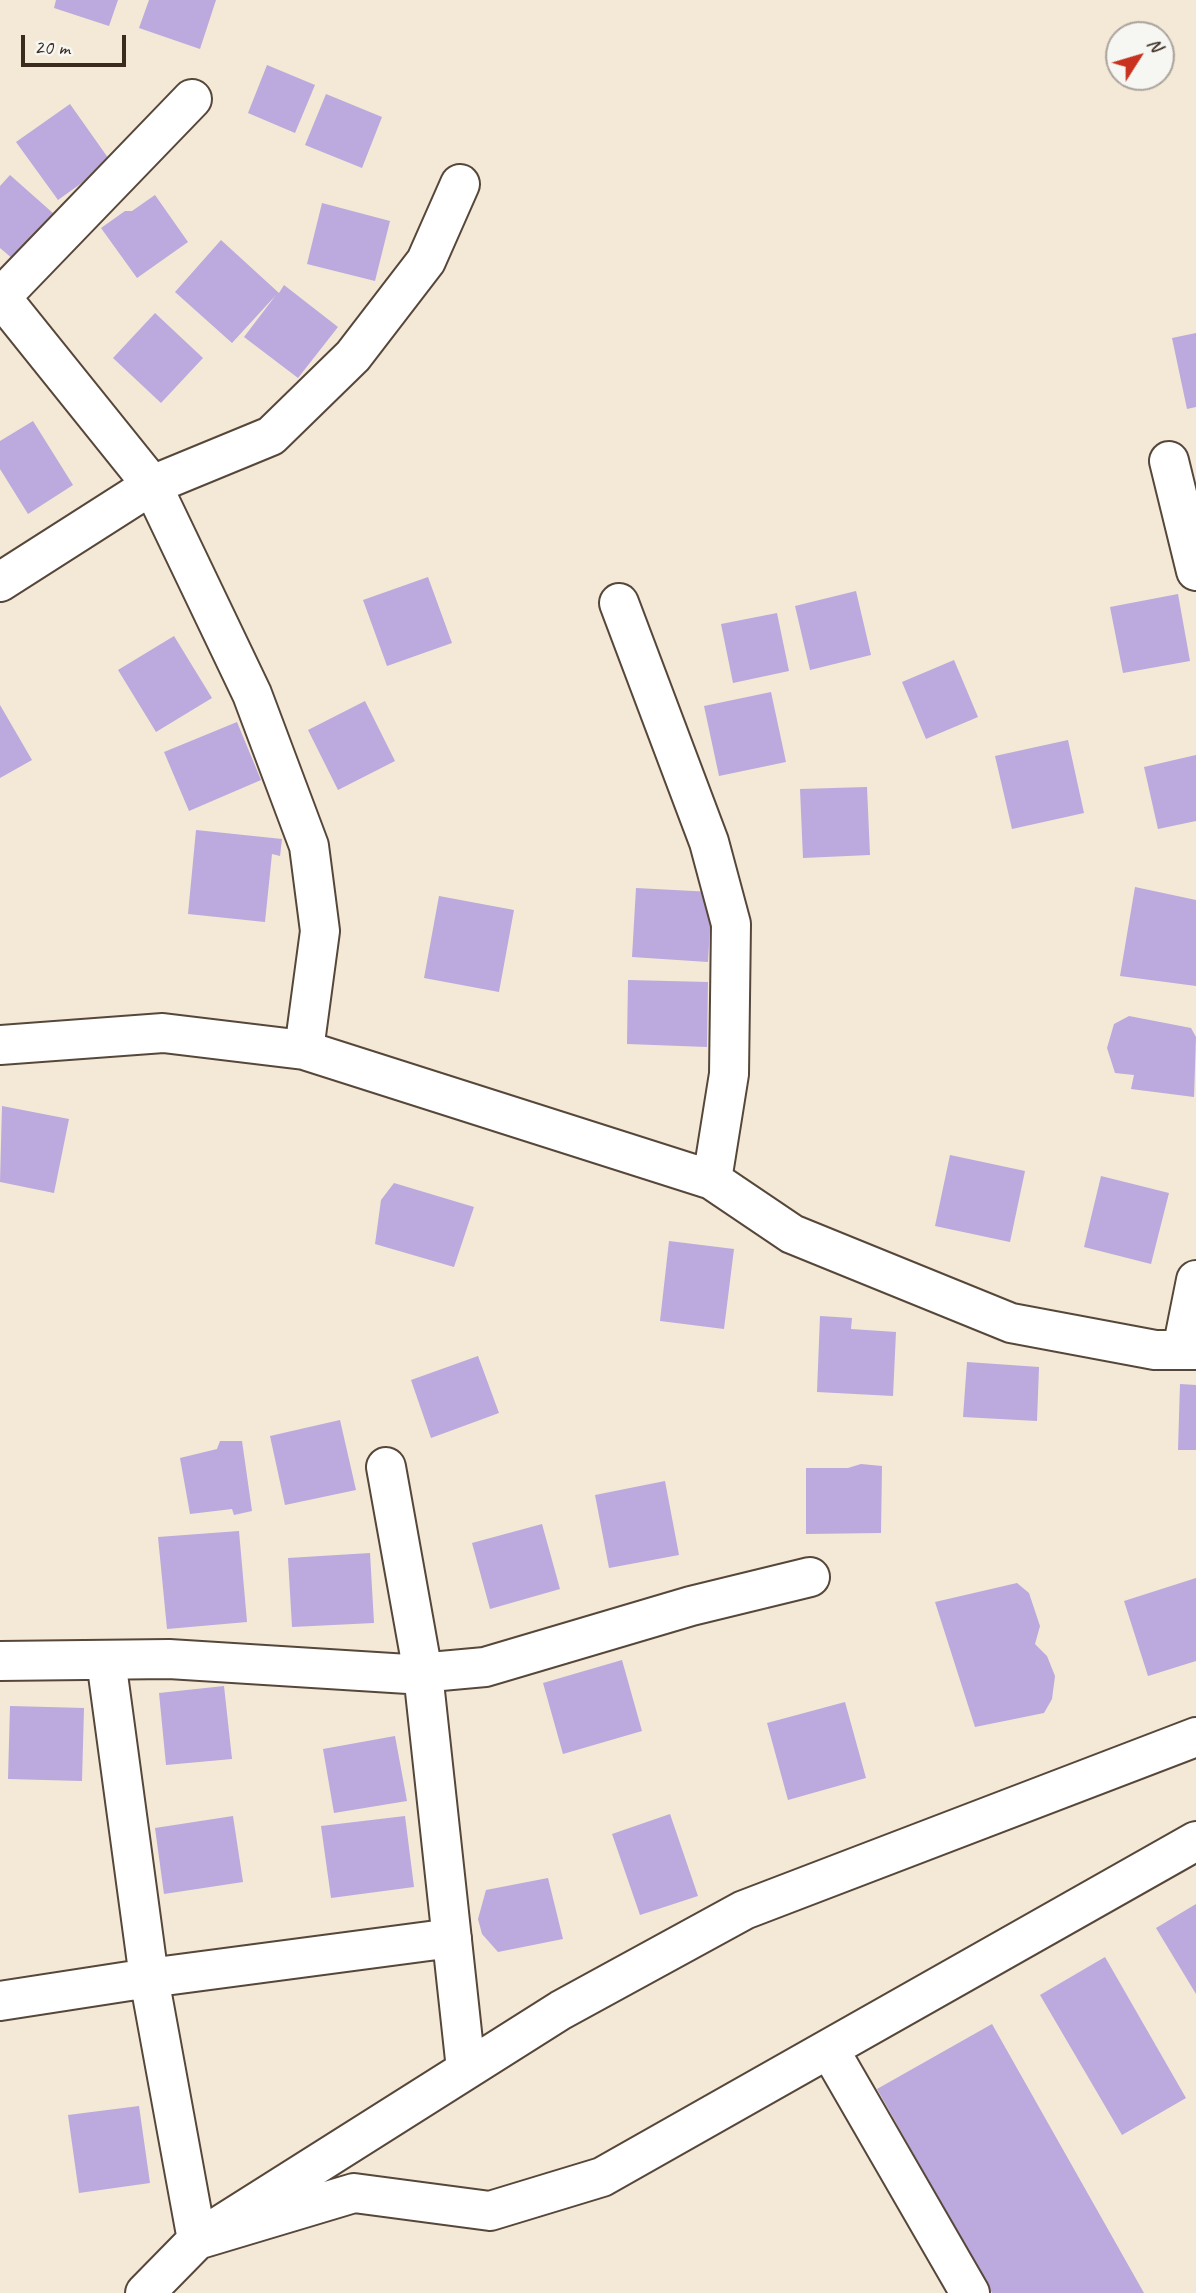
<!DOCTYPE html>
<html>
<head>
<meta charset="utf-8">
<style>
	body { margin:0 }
	#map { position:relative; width:1196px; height:2293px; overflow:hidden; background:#f3e9d6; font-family:Caveat,sans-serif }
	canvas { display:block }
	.north { position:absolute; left:1105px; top:21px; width:70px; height:70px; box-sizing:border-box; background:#f6f6f2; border:2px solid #aba49d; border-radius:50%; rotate:53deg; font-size:19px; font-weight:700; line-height:28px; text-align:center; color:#3b2a1e }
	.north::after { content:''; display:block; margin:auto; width:24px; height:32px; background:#c8321e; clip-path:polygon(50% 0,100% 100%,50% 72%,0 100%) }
	.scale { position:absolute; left:21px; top:35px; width:105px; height:32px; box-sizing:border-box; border:4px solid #3b2a1e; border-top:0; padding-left:9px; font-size:21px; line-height:24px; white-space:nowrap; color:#3b2a1e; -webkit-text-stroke:5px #f6f6f2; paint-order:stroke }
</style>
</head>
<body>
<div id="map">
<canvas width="1196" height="2293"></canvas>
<div class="north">N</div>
<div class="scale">20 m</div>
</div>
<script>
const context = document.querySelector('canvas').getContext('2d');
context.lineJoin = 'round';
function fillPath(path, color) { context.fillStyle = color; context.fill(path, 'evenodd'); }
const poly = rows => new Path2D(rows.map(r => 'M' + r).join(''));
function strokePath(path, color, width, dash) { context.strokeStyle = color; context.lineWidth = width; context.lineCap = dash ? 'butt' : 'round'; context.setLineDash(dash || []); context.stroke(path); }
const building = poly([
	[56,0,118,0,109,26,54,8],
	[149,0,216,0,200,49,139,28],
	[267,65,315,85,295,133,248,113],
	[326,94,382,117,362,168,305,145],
	[70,104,111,162,58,200,16,142],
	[10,175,54,214,13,259,0,248,0,186],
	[155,195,188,242,137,278,101,228,125,211,132,211],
	[322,203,390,221,375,281,307,264],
	[221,240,279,293,284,285,338,327,298,378,244,337,276,295,232,343,175,292],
	[155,313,203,358,161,403,113,358],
	[1196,333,1196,407,1187,409,1172,338],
	[33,421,73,485,28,514,0,469,0,441],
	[428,577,452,643,387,666,363,600],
	[856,591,871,655,810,670,795,606],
	[1178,594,1190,661,1123,673,1110,607],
	[777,613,789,671,733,683,721,624],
	[174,636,212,698,156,732,118,670],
	[954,660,978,717,926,739,902,682],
	[771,692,786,762,719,776,704,706],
	[365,701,395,761,338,790,308,730],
	[0,705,32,760,0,778],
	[237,722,261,780,189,811,164,752],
	[1068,740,1084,813,1012,829,995,756],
	[1196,755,1196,821,1158,829,1144,767],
	[867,787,870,855,803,858,800,789],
	[196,830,282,839,280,856,272,854,265,922,188,914],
	[1135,887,1196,900,1196,986,1120,976],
	[636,888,712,892,708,962,632,957],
	[439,896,514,910,499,992,424,978],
	[628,980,708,982,707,1047,627,1044],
	[1129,1016,1191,1028,1196,1037,1194,1097,1131,1089,1134,1075,1115,1073,1107,1048,1114,1024],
	[2,1106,69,1119,54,1193,0,1182],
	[950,1155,1025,1171,1010,1242,935,1226],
	[1101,1176,1169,1193,1151,1264,1084,1247],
	[394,1183,474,1207,454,1267,375,1244,381,1200],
	[669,1241,734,1249,724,1329,660,1321],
	[820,1316,852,1318,851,1329,896,1332,893,1396,817,1392],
	[478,1356,499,1413,431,1438,411,1380],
	[967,1362,1039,1367,1037,1421,963,1417],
	[1180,1384,1196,1385,1196,1450,1178,1450],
	[340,1420,356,1490,285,1505,270,1436],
	[220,1441,242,1441,252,1511,234,1515,232,1509,190,1514,180,1458,217,1449],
	[861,1464,882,1466,881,1533,806,1534,806,1468,848,1468],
	[665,1481,679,1555,609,1568,595,1495],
	[542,1524,560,1589,490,1609,472,1543],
	[239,1531,247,1622,167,1629,158,1537],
	[370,1553,374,1623,292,1627,288,1558],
	[1196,1578,1196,1661,1148,1676,1124,1601],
	[1017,1583,1029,1593,1040,1626,1035,1644,1047,1656,1055,1676,1052,1699,1044,1713,975,1727,935,1602],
	[622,1660,642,1731,563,1754,543,1683],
	[224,1686,232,1759,166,1765,159,1693],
	[845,1702,866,1778,788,1800,767,1723],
	[10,1706,84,1708,82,1781,8,1779],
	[395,1736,407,1801,334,1813,323,1749],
	[670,1814,698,1896,640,1915,612,1834],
	[233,1816,243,1882,164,1894,155,1828],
	[405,1816,414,1887,331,1898,321,1826],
	[548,1878,563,1939,498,1952,482,1934,478,1919,486,1890],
	[1196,1904,1196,1994,1156,1928],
	[1105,1957,1186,2098,1122,2135,1040,1995],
	[992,2024,1144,2293,992,2293,877,2089],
	[139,2106,150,2183,79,2193,68,2115]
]);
const minor = poly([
	[0,296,152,485,252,694,309,846,320,931,304,1050],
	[1,297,192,99],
	[1169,461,1196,571],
	[0,582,152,485,271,436,353,356,426,261,460,184],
	[619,603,709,842,731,924,729,1074,712,1180],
	[0,1045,163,1033,304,1050,712,1180,792,1234,1011,1323,1155,1350,1196,1350],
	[1182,1350,1196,1280],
	[386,1467,423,1673,466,2069],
	[106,1660,149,1978,197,2240,354,2193,490,2211,602,2177,1196,1841],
	[0,1661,169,1659,408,1674,485,1667,691,1606,810,1577],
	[0,2001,149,1978,452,1938],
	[829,2049,970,2293],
	[145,2293,197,2240,561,2010,744,1910,1196,1737]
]);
fillPath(building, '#bca9dd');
strokePath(minor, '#57473a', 42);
strokePath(minor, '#fff', 38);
</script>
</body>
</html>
